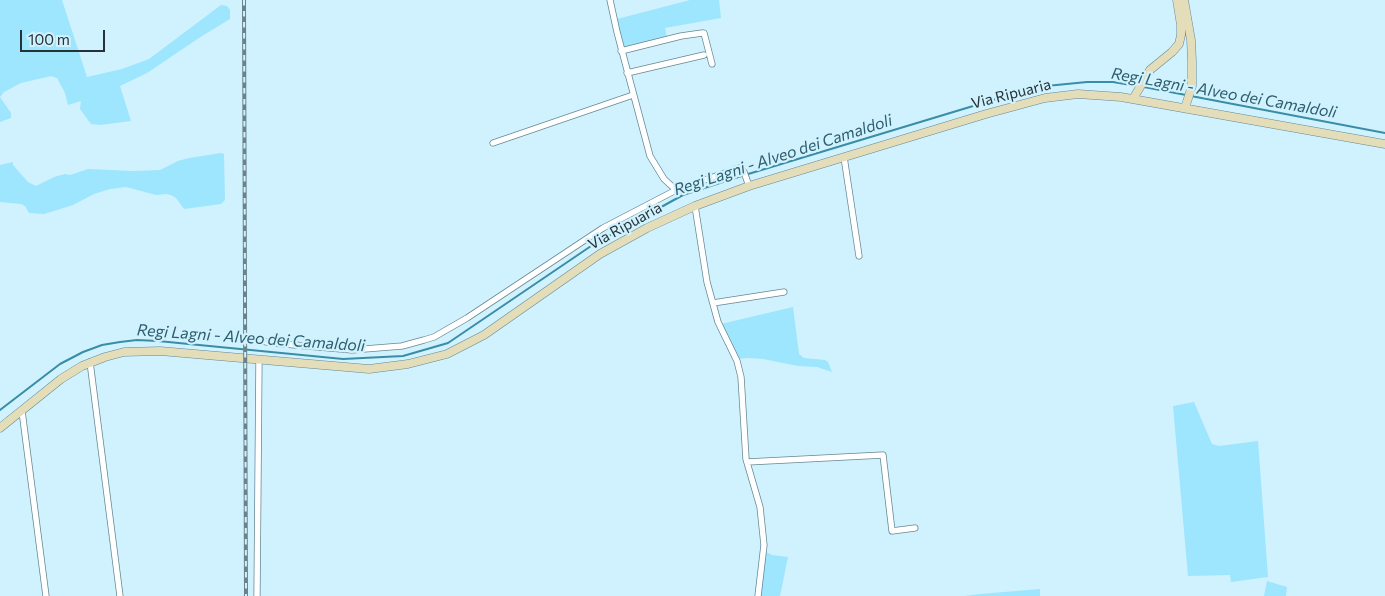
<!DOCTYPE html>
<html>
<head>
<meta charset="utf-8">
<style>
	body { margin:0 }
	#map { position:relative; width:1385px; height:596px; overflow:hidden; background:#cff2fe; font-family:Commissioner,sans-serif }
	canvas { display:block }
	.scale { position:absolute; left:20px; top:30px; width:85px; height:22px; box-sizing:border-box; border:2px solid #253237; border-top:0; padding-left:6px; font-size:15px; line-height:18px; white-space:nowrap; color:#253237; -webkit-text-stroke:4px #cff2fe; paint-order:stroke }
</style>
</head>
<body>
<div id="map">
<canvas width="1385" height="596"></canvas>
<div class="scale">100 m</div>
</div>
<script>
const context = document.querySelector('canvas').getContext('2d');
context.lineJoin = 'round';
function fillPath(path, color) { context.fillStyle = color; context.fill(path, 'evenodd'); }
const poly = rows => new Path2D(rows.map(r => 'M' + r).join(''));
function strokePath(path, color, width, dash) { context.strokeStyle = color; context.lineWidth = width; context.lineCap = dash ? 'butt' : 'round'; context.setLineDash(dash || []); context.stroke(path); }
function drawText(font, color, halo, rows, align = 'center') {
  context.font = font + ' Commissioner,sans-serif'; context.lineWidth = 4.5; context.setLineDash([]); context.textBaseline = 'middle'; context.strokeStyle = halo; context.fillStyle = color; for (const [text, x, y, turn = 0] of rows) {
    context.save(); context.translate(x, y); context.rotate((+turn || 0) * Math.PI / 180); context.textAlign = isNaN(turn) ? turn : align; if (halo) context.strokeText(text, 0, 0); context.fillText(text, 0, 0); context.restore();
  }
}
const green = poly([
	[0,0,62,0,87,77,122,69,149,59,221,5,227,6,230,10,230,19,202,36,147,73,120,86,131,121,100,125,91,124,80,109,81,101,68,105,65,93,57,78,51,76,21,83,4,92,0,97,11,113,11,118,0,122],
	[690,0,719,0,721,18,665,28,667,37,623,48,617,19],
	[221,153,224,154,225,200,221,204,184,209,176,198,171,195,166,194,156,195,126,187,110,189,94,194,73,205,44,214,29,213,25,206,21,204,0,202,0,165,13,162,13,165,28,182,36,186,54,177,65,174,70,175,88,169,133,171,160,170,178,161,189,158],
	[793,307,799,354,804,358,825,360,828,362,832,372,817,367,798,366,763,359,748,358,738,359,721,324],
	[1194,402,1212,444,1219,446,1258,441,1268,577,1231,582,1230,575,1188,576,1173,406],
	[764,551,772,555,788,557,780,596,759,596],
	[1267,581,1287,587,1286,596,1264,596],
	[1040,589,1040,596,965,596,980,594]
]);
const stream = poly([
	[1144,87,1186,95],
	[1191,96,1385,133],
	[0,410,60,364,83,352,102,345,120,342,137,340,158,341,343,359,403,356,448,343,594,244,683,195,735,178,1036,87,1087,82,1113,82,1137,86]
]);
const street = poly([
	[610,0,617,32,650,156,664,179,676,190],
	[621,51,681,36,702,33,704,33,712,64],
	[627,73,704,55],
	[493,143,633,95],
	[844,157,859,256],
	[695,206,707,282,718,322,737,361,741,377,746,459,760,507,764,545,758,596],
	[713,303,784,292],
	[256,340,272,343,352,350,402,346,424,340,434,337,467,318,603,228,676,190,739,168,744,172,749,186],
	[90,362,120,596],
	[22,411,46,596],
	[747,462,883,455,892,531,915,528],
	[257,596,259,359]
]);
const secondary = poly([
	[1184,0,1191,40,1192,61,1192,86,1185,108],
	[1133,99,1150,70,1172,52,1179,44,1181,35,1181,25,1177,0],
	[0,428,61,379,82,366,105,357,124,352,160,351,369,369,408,364,447,354,484,335,600,254,647,228,695,206,749,186,986,114,1045,98,1078,94,1121,97,1385,144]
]);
const rail = poly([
	[244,0,246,596]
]);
const streetNames = [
	["Via Ripuaria",1011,94,-14],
	["Via Ripuaria",625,226,-29]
];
const waterNames = [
	["Regi Lagni - Alveo dei Camaldoli",1224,93,10],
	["Regi Lagni - Alveo dei Camaldoli",783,155,-18],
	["Regi Lagni - Alveo dei Camaldoli",251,338,4]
];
fillPath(green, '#9ee5fe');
strokePath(stream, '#3a8da6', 2);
strokePath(street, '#678792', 7);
strokePath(secondary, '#678792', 9);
strokePath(street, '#fff', 5.5);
strokePath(secondary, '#e4ddb9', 8);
strokePath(rail, '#6c828a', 4);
strokePath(rail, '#cff2fe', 2, [5.5]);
drawText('15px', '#253237', '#cff2fe', streetNames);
drawText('italic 16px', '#2e5d6c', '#cff2fe', waterNames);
</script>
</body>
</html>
